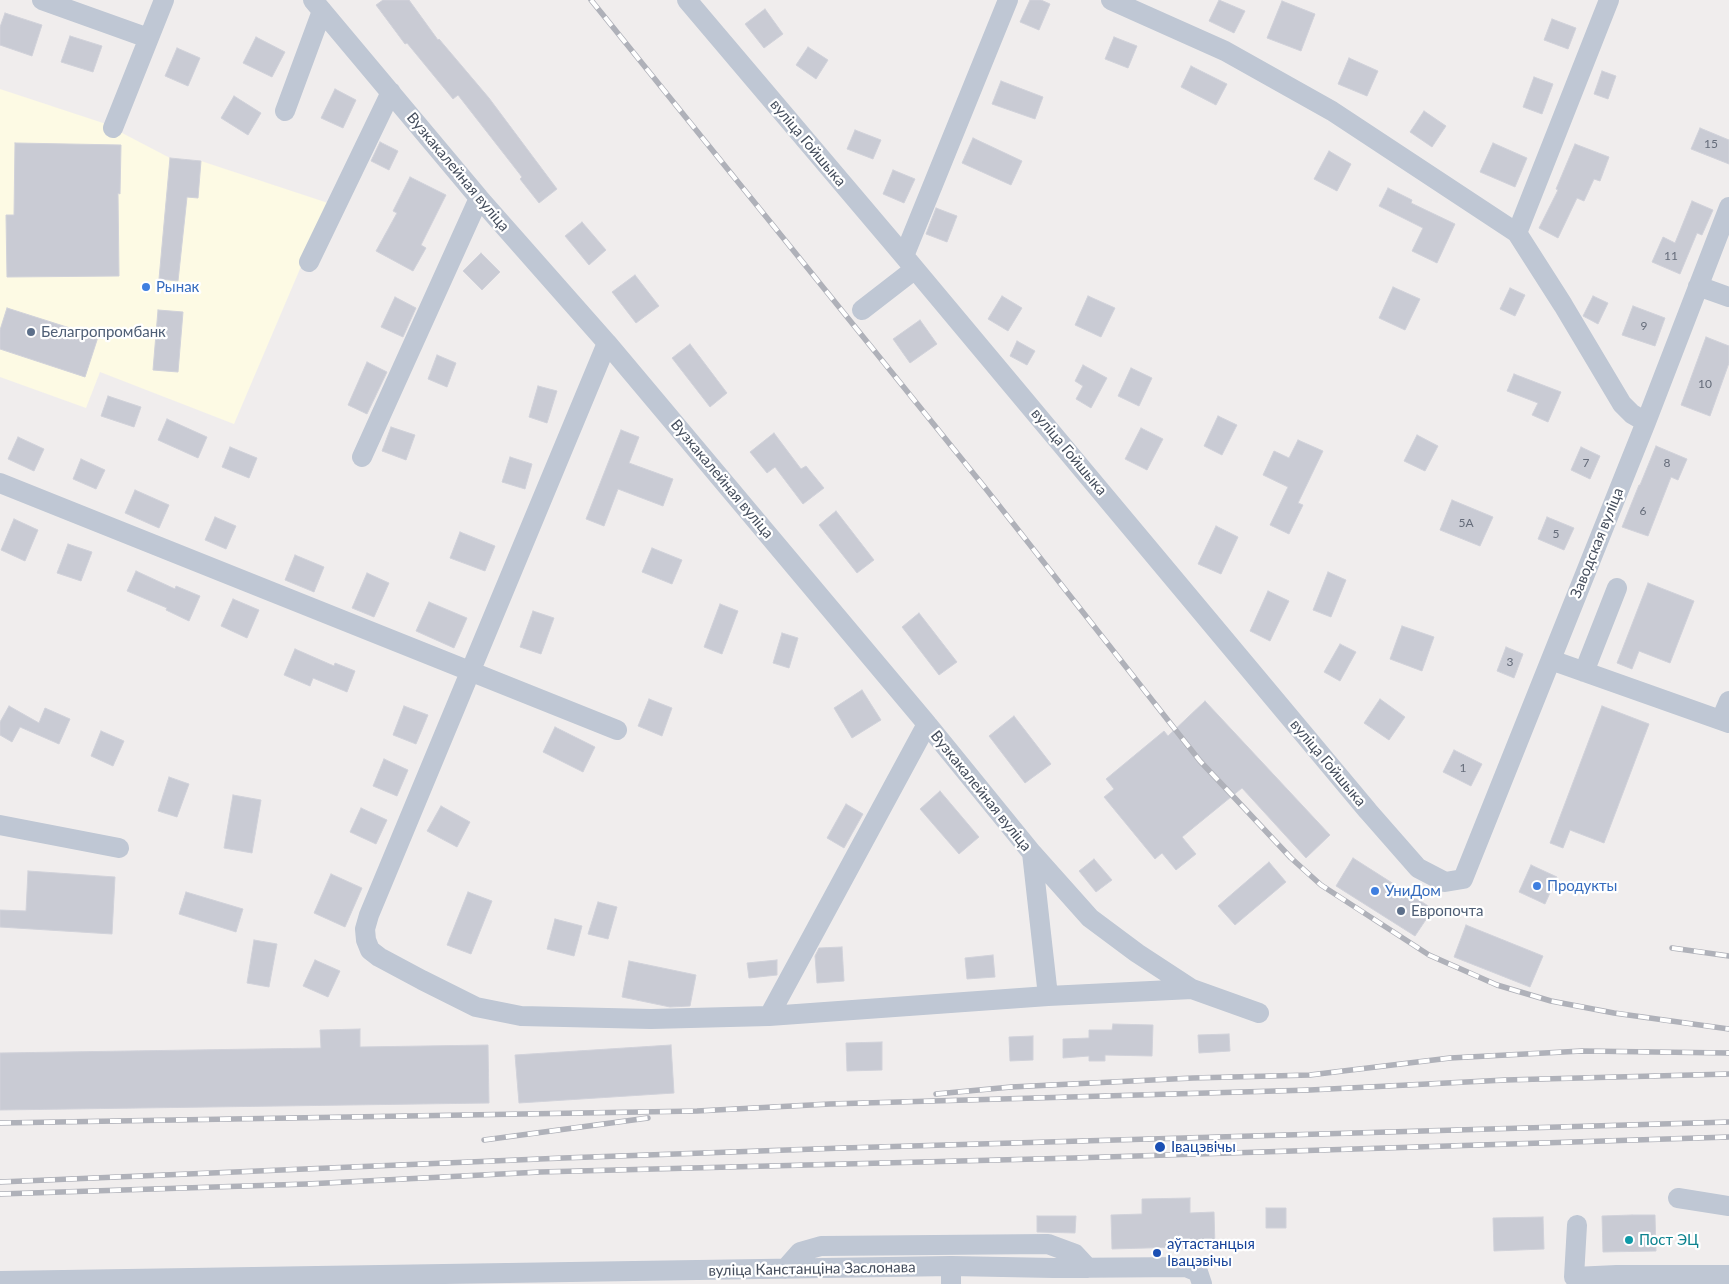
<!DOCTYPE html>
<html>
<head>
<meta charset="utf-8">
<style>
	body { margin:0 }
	canvas { display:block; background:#f0eded }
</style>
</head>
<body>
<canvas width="1729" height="1284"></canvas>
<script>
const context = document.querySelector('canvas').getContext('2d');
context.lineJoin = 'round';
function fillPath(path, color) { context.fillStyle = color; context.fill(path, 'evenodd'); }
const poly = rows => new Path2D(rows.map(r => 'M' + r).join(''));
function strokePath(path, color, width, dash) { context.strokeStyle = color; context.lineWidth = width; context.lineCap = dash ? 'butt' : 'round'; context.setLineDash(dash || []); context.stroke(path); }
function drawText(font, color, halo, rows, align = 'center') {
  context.font = font + ' Lato,sans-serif'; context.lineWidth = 4.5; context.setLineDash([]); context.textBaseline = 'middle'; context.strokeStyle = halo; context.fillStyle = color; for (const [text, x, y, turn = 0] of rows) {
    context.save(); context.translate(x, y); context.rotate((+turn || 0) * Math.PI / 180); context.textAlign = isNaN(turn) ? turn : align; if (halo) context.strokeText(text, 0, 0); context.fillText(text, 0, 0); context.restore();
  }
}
const commercial = poly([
	[0,89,103,123,170,158,201,161,328,203,234,424,100,372,86,408,0,377]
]);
const building = poly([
	[383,0,409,0,438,40,439,39,489,98,557,189,539,203,520,179,522,177,458,95,453,99,407,43,405,44,376,5,383,0],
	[1030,0,1041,0,1050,4,1039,30,1020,22,1030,0],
	[1219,0,1245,11,1234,33,1209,21,1219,0],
	[1282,1,1315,14,1301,51,1267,38,1282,1],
	[765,9,783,34,764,48,745,24,765,9],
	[5,13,42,25,32,56,0,45,0,27,5,13],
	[1552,19,1576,28,1568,49,1544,40,1552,19],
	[70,36,102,46,93,72,61,62,70,36],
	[256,37,285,52,272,77,243,63,256,37],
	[1114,37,1137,46,1128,68,1105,59,1114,37],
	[808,47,828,60,816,79,796,65,808,47],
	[177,48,200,58,188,86,165,76,177,48],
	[1349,58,1378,71,1367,96,1338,84,1349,58],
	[1191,66,1227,84,1216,105,1181,87,1191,66],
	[1602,71,1616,76,1608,99,1594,94,1602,71],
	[1534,77,1553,84,1542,114,1523,107,1534,77],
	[1001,81,1043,97,1035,119,992,104,1001,81],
	[335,89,356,100,343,128,321,118,335,89],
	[234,96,261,113,248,135,221,118,234,96],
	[1424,111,1446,126,1432,147,1410,132,1424,111],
	[1700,128,1729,140,1729,164,1691,149,1700,128],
	[855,130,881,140,873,159,847,149,855,130],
	[973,138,1022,161,1011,185,962,163,973,138],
	[380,142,398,151,389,170,371,161,380,142],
	[15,143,121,145,120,194,118,193,119,276,7,277,6,215,14,215,15,143],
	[1493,143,1527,158,1515,187,1480,172,1493,143],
	[1575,144,1609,157,1600,181,1594,179,1584,201,1577,198,1558,238,1539,228,1558,190,1556,189,1575,144],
	[1329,151,1351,164,1337,191,1314,179,1329,151],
	[170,158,201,161,198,198,187,197,178,281,159,279,170,158],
	[893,170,915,179,904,203,883,194,893,170],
	[410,177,446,195,421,245,426,248,413,271,376,251,397,213,393,211,410,177],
	[1388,188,1412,200,1411,203,1455,224,1437,263,1412,251,1423,228,1379,206,1388,188],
	[1692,201,1713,210,1702,235,1697,233,1680,274,1652,262,1663,237,1675,243,1692,201],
	[936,208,957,216,947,242,926,234,936,208],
	[582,222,606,250,589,265,565,236,582,222],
	[481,253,500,272,482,290,463,271,481,253],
	[635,275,659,306,636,323,612,292,635,275],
	[1393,287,1420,299,1405,330,1379,318,1393,287],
	[1510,288,1525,295,1515,316,1500,309,1510,288],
	[1002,296,1022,308,1008,331,988,319,1002,296],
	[1088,296,1115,308,1101,337,1075,325,1088,296],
	[1593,296,1608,303,1598,324,1583,316,1593,296],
	[395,297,416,308,403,337,381,327,395,297],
	[1633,306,1665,318,1655,346,1622,335,1633,306],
	[7,308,98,337,85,377,0,349,0,330,7,308],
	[158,310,183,312,178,372,153,370,158,310],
	[920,320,937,344,910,363,893,339,920,320],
	[1706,337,1729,346,1729,363,1710,416,1681,405,1706,337],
	[1017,341,1035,351,1027,365,1010,356,1017,341],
	[690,344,727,393,710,407,672,358,690,344],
	[437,355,456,363,447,387,428,379,437,355],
	[367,362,387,372,367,414,348,405,367,362],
	[1083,365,1107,378,1091,408,1076,399,1083,386,1075,381,1083,365],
	[1131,368,1152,378,1139,406,1118,396,1131,368],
	[1514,374,1561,392,1548,422,1532,415,1538,403,1507,391,1514,374],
	[538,386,557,391,547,423,529,417,538,386],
	[108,396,141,407,134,427,101,416,108,396],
	[1218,416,1237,425,1222,455,1204,446,1218,416],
	[167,419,207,437,198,458,158,440,167,419],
	[391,427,415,435,406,460,382,451,391,427],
	[1141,428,1163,439,1147,470,1125,459,1141,428],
	[621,430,639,437,629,463,673,479,663,506,618,489,604,526,586,519,621,430],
	[774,433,801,469,806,466,824,488,803,504,775,467,767,473,750,452,774,433],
	[1417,435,1438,446,1425,471,1404,461,1417,435],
	[18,437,44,449,34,471,8,459,18,437],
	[1298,440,1323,451,1298,503,1303,505,1289,534,1270,525,1288,487,1263,475,1274,451,1289,458,1298,440],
	[1656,446,1687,459,1678,480,1671,477,1648,536,1622,527,1639,485,1640,485,1656,446],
	[230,447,257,458,249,478,222,467,230,447],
	[1581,447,1600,456,1590,479,1571,470,1581,447],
	[510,457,532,464,525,489,502,482,510,457],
	[81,459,105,470,96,489,73,479,81,459],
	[135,490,169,505,159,528,125,513,135,490],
	[1452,500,1493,517,1480,546,1440,530,1452,500],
	[836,511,874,560,857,573,819,525,836,511],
	[215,517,236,526,226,549,205,540,215,517],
	[1547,517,1574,528,1564,550,1538,539,1547,517],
	[14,519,38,530,25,561,1,550,14,519],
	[1216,526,1238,537,1221,574,1198,564,1216,526],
	[460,532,495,546,485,571,450,558,460,532],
	[68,544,92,552,81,581,57,573,68,544],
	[652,548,682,560,672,584,642,572,652,548],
	[295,555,324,567,314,592,285,580,295,555],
	[136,571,175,589,176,586,200,596,189,621,166,610,167,608,127,591,136,571],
	[1328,572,1346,580,1331,617,1313,610,1328,572],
	[367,573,389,583,374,617,352,608,367,573],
	[1648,583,1694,601,1670,663,1639,651,1632,669,1617,663,1648,583],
	[1268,591,1289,601,1270,641,1250,631,1268,591],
	[233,599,259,610,247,638,221,626,233,599],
	[429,602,467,618,454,648,416,631,429,602],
	[720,604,738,611,722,654,704,647,720,604],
	[533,611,554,618,541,654,520,647,533,611],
	[919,613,957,662,939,675,902,627,919,613],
	[1402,626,1434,637,1422,671,1390,659,1402,626],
	[782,633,798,638,789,668,773,663,782,633],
	[1340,644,1356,652,1340,681,1324,672,1340,644],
	[1506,647,1523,654,1514,678,1497,671,1506,647],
	[295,649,334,666,335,663,355,671,347,692,313,678,310,686,284,675,295,649],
	[862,690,881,720,852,738,834,708,862,690],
	[649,699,672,708,662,736,638,726,649,699],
	[1380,699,1405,717,1389,740,1364,723,1380,699],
	[1205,701,1330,835,1306,858,1242,788,1182,837,1196,854,1176,870,1162,853,1155,859,1104,797,1114,789,1106,779,1164,731,1168,736,1205,701],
	[9,706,39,723,45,708,70,719,59,744,20,727,12,742,0,735,0,722,9,706],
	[404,706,428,715,416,744,393,735,404,706],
	[1602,706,1649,724,1604,843,1570,830,1563,848,1550,843,1602,706],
	[1014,716,1051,764,1025,783,989,736,1014,716],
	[555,727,595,747,583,772,543,752,555,727],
	[101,731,124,741,113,766,91,756,101,731],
	[1454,750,1482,764,1471,786,1443,772,1454,750],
	[384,759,408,770,397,796,373,786,384,759],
	[169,777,189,784,177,817,158,811,169,777],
	[940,791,979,837,959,854,920,809,940,791],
	[233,795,261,800,252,853,224,848,233,795],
	[846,804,863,814,844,848,827,838,846,804],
	[441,806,470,822,457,847,427,831,441,806],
	[361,808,387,820,376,844,350,832,361,808],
	[1353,858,1433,909,1415,936,1336,886,1353,858],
	[1094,859,1112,880,1096,892,1079,871,1094,859],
	[1269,862,1286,882,1235,925,1218,906,1269,862],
	[1531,865,1557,877,1545,904,1519,892,1531,865],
	[28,871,115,877,112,934,0,927,0,910,26,911,28,871],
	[331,874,362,888,345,927,314,913,331,874],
	[186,892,243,909,236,932,179,914,186,892],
	[468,892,492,901,471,954,447,945,468,892],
	[598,902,617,907,608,939,588,934,598,902],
	[555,919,582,926,574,956,547,949,555,919],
	[1466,925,1543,956,1530,987,1454,957,1466,925],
	[254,940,277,944,269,987,247,983,254,940],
	[842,947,844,981,817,983,815,956,819,948,842,947],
	[993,955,995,977,967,979,965,958,993,955],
	[315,960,340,971,328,997,303,986,315,960],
	[777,960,777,975,749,978,747,963,777,960],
	[629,961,696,975,690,1006,670,1007,622,997,629,961],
	[1113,1024,1153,1025,1152,1056,1105,1055,1105,1061,1089,1061,1089,1056,1063,1058,1063,1039,1089,1038,1089,1030,1112,1030,1113,1024],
	[360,1029,360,1047,488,1045,489,1103,0,1110,0,1053,321,1048,320,1030,360,1029],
	[1229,1034,1230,1051,1199,1053,1198,1035,1229,1034],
	[1033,1036,1033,1060,1010,1061,1009,1037,1033,1036],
	[882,1042,882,1070,847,1071,846,1043,882,1042],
	[671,1045,674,1093,519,1103,515,1055,671,1045],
	[1190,1198,1190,1213,1214,1212,1215,1246,1112,1249,1111,1215,1142,1214,1142,1199,1190,1198],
	[1266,1208,1286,1208,1286,1228,1266,1228,1266,1208],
	[1632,1215,1655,1215,1656,1251,1603,1252,1602,1216,1632,1215],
	[1037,1216,1076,1216,1075,1233,1037,1232,1037,1216],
	[1543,1217,1544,1249,1494,1251,1493,1218,1543,1217]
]);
const minor = poly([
	[42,0,148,38],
	[313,0,479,198,607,343,927,724,1032,853,1048,996],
	[687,0,904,256,1368,811,1418,868,1445,882,1463,879,1646,422,1729,207],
	[1111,0,1225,51,1332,111,1517,233,1563,305,1622,404,1632,414,1646,422],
	[285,111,322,11],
	[113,128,164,0],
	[1517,233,1609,0],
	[904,256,1008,0],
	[309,262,391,92],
	[1698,286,1729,297],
	[862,310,915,269],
	[607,343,369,915,365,929,366,940,370,950,379,957,422,980,476,1007,521,1016,651,1019,769,1016,1048,996,1192,989,1259,1013],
	[362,457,479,198],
	[0,483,617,730],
	[1551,660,1729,723],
	[1584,672,1617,588],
	[1721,720,1729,701],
	[0,825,119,848],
	[1032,853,1090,918,1137,953,1192,989],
	[769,1016,927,724],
	[1678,1198,1729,1206],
	[1577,1225,1574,1277,1617,1275,1729,1275],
	[785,1269,800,1252,821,1246,1048,1244,1075,1254,1088,1268],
	[0,1281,951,1266,1054,1268,1186,1267,1198,1272,1202,1284],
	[951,1284,951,1266]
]);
const rail = poly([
	[591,0,986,489,1200,761,1291,858,1321,885,1429,955,1497,985,1551,1001,1614,1013,1729,1029],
	[1672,948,1729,956],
	[936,1094,1011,1087,1193,1078,1310,1075,1450,1058,1582,1051,1729,1053],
	[0,1123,697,1111,830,1104,1310,1090,1505,1080,1729,1074],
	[484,1140,648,1118],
	[0,1182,563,1158,843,1148,1729,1122],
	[0,1194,307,1184,540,1172,1074,1158,1729,1137]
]);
const markers = [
	[146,287,5,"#3f7fe0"],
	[31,332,5,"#5c6f8a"],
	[1537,886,5,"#3f7fe0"],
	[1375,891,5,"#3f7fe0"],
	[1401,911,5,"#5c6f8a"],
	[1160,1147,6,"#1a4fb4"],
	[1629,1240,5,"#0f9aa8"],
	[1157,1253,5,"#1a4fb4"]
];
const numberNames = [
	["15",1711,144],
	["11",1671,256],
	["9",1644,326],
	["10",1705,384],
	["7",1586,463],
	["8",1667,463],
	["6",1643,511],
	["5А",1466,523],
	["5",1556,534],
	["3",1510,662],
	["1",1463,768]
];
const streetNames = [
	["вуліца Гойшыка",808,143,50],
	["Вузкакалейная вуліца",458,172,50],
	["вуліца Гойшыка",1069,452,50],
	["Вузкакалейная вуліца",722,479,50],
	["Заводская вуліца",1597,543,-68],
	["вуліца Гойшыка",1328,763,50],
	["Вузкакалейная вуліца",981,791,51],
	["вуліца Канстанціна Заслонава",812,1269,-1]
];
const shopNames = [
	["Рынак",156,287],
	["Продукты",1547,886],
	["УниДом",1385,891]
];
const serviceNames = [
	["Белагропромбанк",41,332],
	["Европочта",1411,911]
];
const transitNames = [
	["Івацэвічы",1171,1147],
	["аўтастанцыя",1167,1244],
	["Івацэвічы",1167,1261]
];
const cultureNames = [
	["Пост ЭЦ",1639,1240]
];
fillPath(commercial, '#fdfae4');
fillPath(building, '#c9cbd4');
strokePath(building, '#d1d2da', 1);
strokePath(minor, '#bfc7d4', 20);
strokePath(rail, '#afb1b9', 5.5);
strokePath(rail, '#fff', 4, [11]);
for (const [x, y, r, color] of markers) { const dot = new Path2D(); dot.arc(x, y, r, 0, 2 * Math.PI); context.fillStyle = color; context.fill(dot); strokePath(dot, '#fff', 2); }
drawText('12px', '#656c7a', null, numberNames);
drawText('15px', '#444d5c', '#fff', streetNames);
drawText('15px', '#366cbe', '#fff', shopNames, 'left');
drawText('15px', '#4e5e75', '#fff', serviceNames, 'left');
drawText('15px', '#164399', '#fff', transitNames, 'left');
drawText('15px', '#0d838f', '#fff', cultureNames, 'left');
</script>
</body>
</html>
